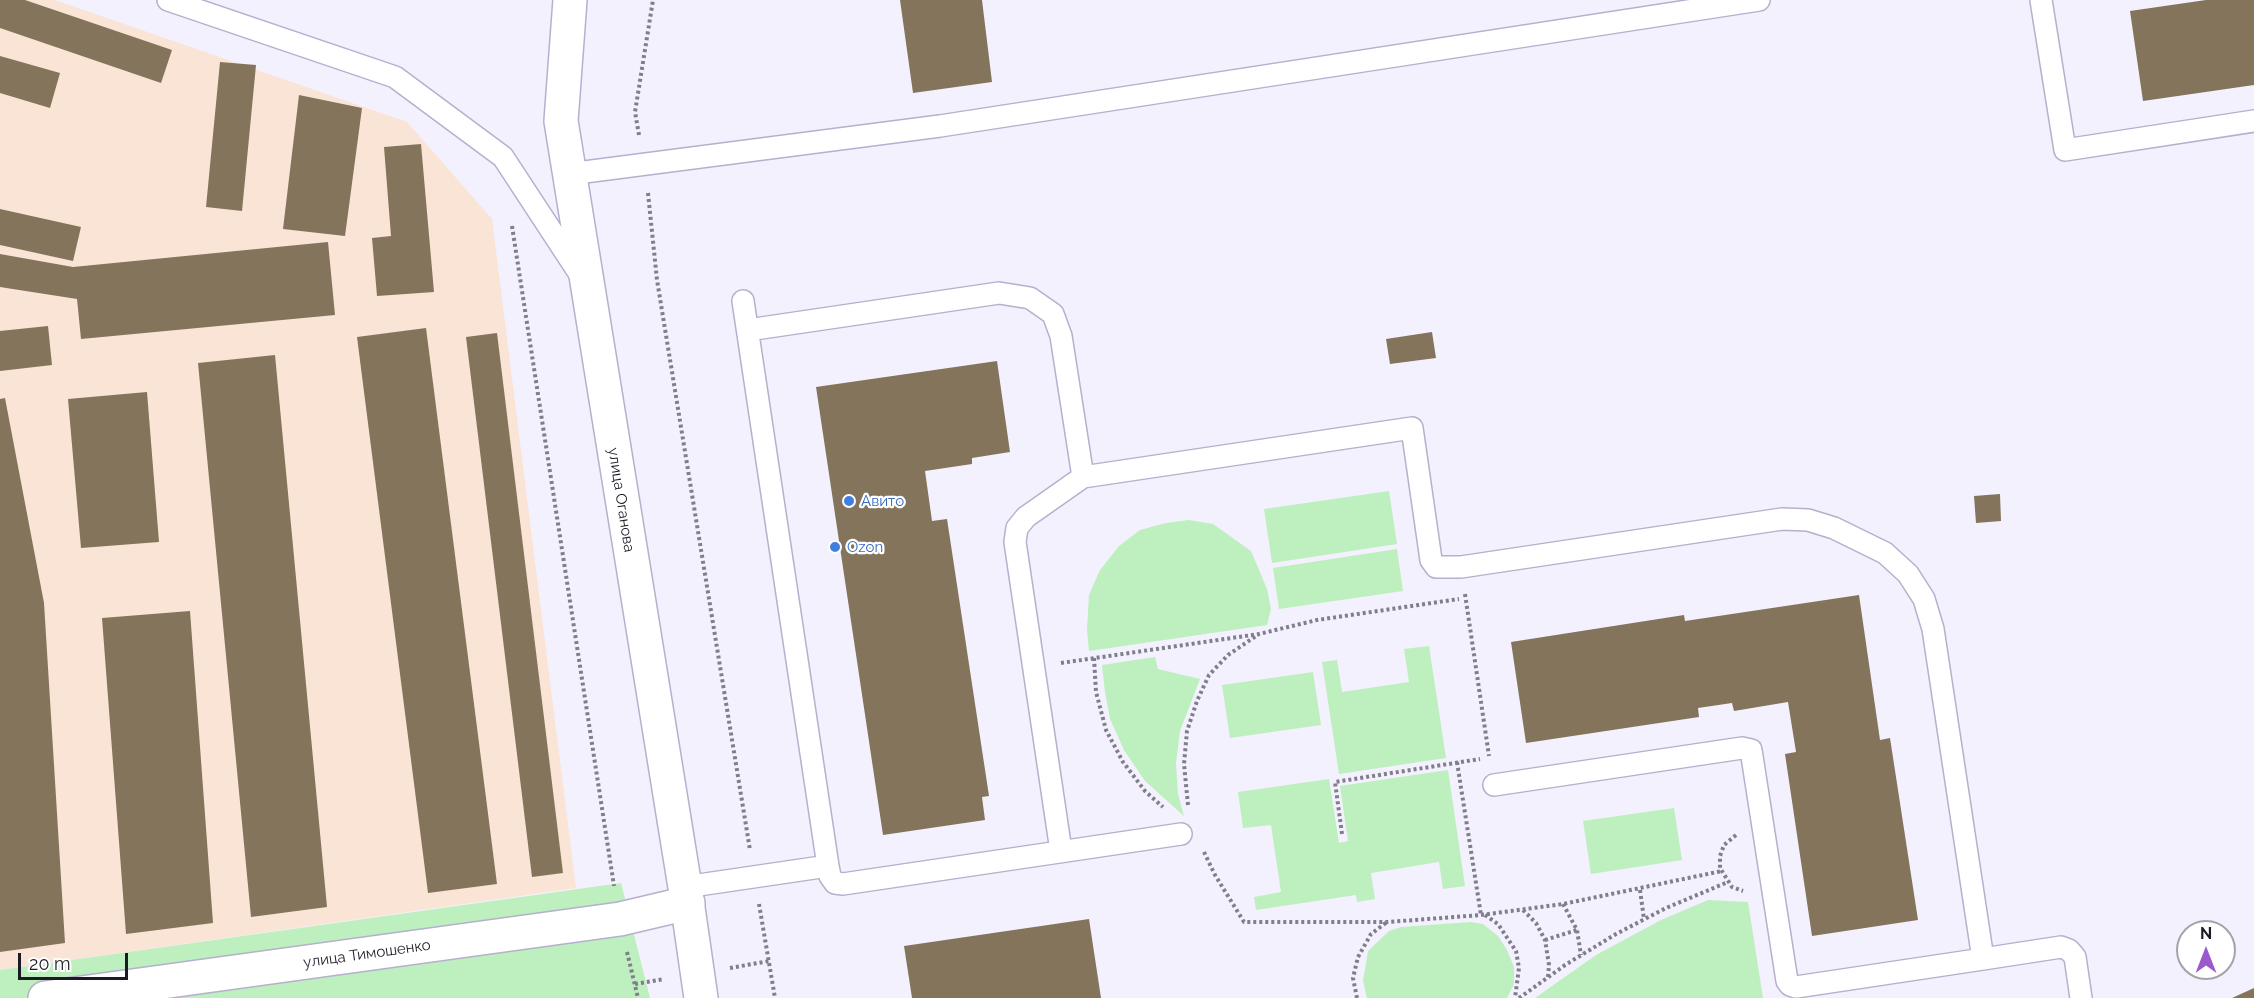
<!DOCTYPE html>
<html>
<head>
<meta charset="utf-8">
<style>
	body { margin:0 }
	#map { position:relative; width:2254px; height:998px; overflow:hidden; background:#f3f1fd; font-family:Raleway,sans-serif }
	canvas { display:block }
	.north { position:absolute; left:2176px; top:920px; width:60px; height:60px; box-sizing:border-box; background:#fff; border:2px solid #a4a3a8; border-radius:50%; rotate:0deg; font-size:16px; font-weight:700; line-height:24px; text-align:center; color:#1c1a25 }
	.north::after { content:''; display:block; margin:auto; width:21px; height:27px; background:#9c59ce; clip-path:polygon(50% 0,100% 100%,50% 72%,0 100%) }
	.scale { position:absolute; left:18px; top:953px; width:110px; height:27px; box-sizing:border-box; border:3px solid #1c1a25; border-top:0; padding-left:8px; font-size:18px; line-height:21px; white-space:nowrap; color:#1c1a25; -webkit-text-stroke:4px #fff; paint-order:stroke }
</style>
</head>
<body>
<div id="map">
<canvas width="2254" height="998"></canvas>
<div class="north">N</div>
<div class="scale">20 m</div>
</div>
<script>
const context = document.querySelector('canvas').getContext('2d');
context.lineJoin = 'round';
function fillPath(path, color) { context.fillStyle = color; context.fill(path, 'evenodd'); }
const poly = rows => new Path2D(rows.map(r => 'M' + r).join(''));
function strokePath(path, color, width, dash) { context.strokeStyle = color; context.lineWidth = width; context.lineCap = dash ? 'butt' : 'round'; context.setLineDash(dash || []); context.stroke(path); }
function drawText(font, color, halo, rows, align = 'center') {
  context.font = font + ' Raleway,sans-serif'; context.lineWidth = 4.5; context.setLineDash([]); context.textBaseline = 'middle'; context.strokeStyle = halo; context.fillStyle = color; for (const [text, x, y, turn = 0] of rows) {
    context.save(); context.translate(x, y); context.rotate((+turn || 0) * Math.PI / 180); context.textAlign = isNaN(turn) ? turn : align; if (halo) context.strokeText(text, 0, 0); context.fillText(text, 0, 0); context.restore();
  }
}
const industrial = poly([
	[0,0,55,0,407,122,492,219,576,888,0,970]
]);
const green = poly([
	[1389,491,1397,544,1272,563,1264,509],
	[1189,520,1213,524,1251,551,1267,589,1271,609,1267,625,1089,651,1087,630,1089,595,1100,570,1119,546,1140,530,1166,523],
	[1397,549,1403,591,1279,609,1273,568],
	[1429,646,1446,758,1339,774,1322,662,1337,660,1342,692,1409,682,1404,649],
	[1155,657,1158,669,1200,679,1180,731,1176,763,1178,794,1184,816,1145,781,1124,750,1110,719,1105,692,1102,665],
	[1313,672,1321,725,1230,738,1222,685],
	[1448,770,1465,886,1443,889,1439,862,1371,873,1375,899,1357,902,1356,895,1256,910,1254,897,1281,892,1271,825,1243,828,1238,792,1329,779,1339,843,1348,841,1340,786],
	[1674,808,1682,860,1591,874,1583,821],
	[621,883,650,998,0,998,0,970],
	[1708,900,1748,902,1763,998,1535,998,1596,955,1661,920],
	[1471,922,1483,924,1498,936,1507,950,1514,967,1514,984,1507,998,1367,998,1363,981,1368,951,1389,931,1401,927]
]);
const building = poly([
	[0,0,25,0,172,50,161,83,0,28],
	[900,0,982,0,992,82,913,93],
	[2206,0,2254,0,2254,85,2143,101,2130,11],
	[0,56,60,73,50,108,0,93],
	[220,62,256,65,242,211,206,207],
	[299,95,362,108,345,236,283,229],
	[421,144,434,292,377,296,372,238,391,236,384,147],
	[0,209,81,227,73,261,0,245],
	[328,242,335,315,81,339,77,299,0,287,0,254,73,267],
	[48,326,52,365,0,371,0,331],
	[426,328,497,884,428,893,357,337],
	[1432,332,1436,358,1390,364,1386,339],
	[497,333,563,873,532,877,466,337],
	[275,355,327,907,251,917,198,363],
	[997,361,1010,452,972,458,972,464,925,471,932,521,947,519,989,796,982,797,985,820,883,835,816,387],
	[147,392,159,542,81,548,68,399],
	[5,398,44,603,65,943,0,952,0,399],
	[2000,494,2001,521,1976,523,1974,496],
	[1859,595,1880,740,1890,738,1918,920,1812,936,1785,754,1796,752,1788,702,1734,711,1732,703,1698,708,1699,717,1526,743,1511,642,1684,615,1685,621],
	[190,611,213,923,126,934,102,618],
	[1089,919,1101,998,912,998,904,946],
	[2254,988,2254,998,2232,998]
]);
const path = poly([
	[639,135,635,112,653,0],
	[648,193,657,280,750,850],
	[512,226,614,886],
	[1465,594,1489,756],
	[1094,658,1096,692,1106,730,1123,762,1145,791,1163,807],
	[1061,663,1259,634,1317,620,1459,599],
	[1457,762,1481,915],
	[1188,805,1184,764,1187,731,1197,701,1209,675,1228,655,1259,634],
	[1342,834,1335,782,1480,759],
	[1736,835,1724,845,1720,856,1720,868,1732,887,1743,891],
	[1204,852,1215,875,1244,922,1388,922,1481,915,1563,904,1722,871],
	[1640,890,1644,919],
	[759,904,775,998],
	[1563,904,1577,930,1581,955],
	[1523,910,1536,923,1545,940,1549,965,1548,977],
	[1485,915,1498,924,1516,951,1519,968,1515,998],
	[1545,940,1577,930],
	[627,952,638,998],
	[730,968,769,961],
	[635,984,664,979],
	[1357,998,1353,978,1358,957,1371,934,1387,922],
	[1519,998,1565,965,1616,934,1666,908,1728,882]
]);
const service = poly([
	[168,0,395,77,503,157,581,276],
	[2041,0,2065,150,2254,121],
	[569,174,940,126,1759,0],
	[743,301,828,866],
	[748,330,999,293,1030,298,1053,314,1061,336,1083,477,1026,517,1017,528,1015,542,1061,851],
	[1083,477,1412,428,1431,560,1436,567,1461,567,1782,519,1808,520,1834,528,1885,553,1908,574,1924,599,1933,629,1983,959,2061,947,2069,950,2075,957,2081,998],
	[1494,785,1742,748,1751,750,1787,981,1790,985,1796,987,1983,959],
	[685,887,828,866,830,876,835,883,843,884,1181,834]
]);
const tertiary = poly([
	[45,998,620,919,688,903]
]);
const secondary = poly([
	[570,0,561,121,685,887,701,998]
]);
const markers = [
	[849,501,6,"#3f7fe0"],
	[835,547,6,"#3f7fe0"]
];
const streetNames = [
	["улица Оганова",621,500,81],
	["улица Тимошенко",367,954,-8]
];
const shopNames = [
	["Авито",861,501],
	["Ozon",847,547]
];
fillPath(industrial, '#f9e4d5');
fillPath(green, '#beefbe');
fillPath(building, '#84745b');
strokePath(service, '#b5b0cd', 24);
strokePath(tertiary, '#b5b0cd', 36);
strokePath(secondary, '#b5b0cd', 36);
strokePath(path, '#807e8a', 4, [3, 3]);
strokePath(service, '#fff', 21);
strokePath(tertiary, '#fff', 33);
strokePath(secondary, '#fff', 33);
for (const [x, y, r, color] of markers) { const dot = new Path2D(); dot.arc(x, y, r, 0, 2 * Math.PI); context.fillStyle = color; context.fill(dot); strokePath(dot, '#fff', 2); }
drawText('15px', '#1c1a25', '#fff', streetNames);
drawText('15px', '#366cbe', '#fff', shopNames, 'left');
</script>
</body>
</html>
